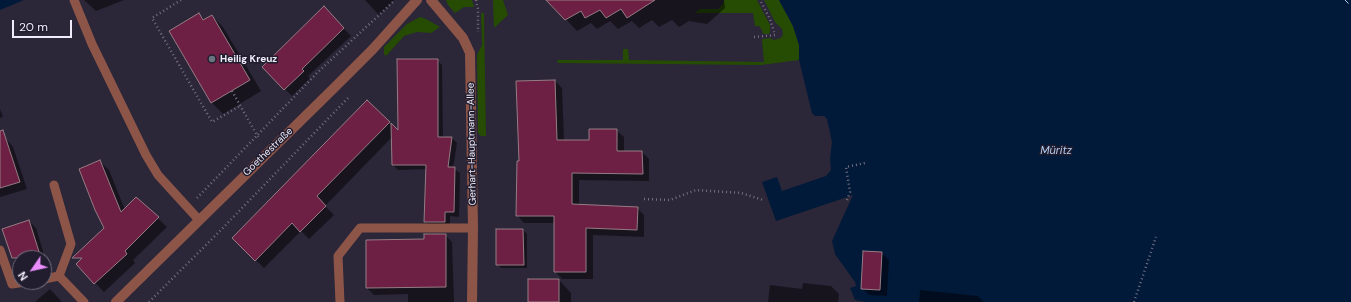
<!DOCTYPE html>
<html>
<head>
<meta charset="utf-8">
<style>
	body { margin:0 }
	#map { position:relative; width:1351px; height:302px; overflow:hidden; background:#2b2638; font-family:"DM Sans",sans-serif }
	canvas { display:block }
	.north { position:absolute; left:12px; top:250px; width:40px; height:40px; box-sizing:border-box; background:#211c2e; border:1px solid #747080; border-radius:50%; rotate:236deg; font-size:11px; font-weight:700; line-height:16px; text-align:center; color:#f0edfa }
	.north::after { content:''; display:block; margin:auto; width:14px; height:18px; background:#ea8dfd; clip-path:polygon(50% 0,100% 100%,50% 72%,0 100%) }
	.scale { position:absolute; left:12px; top:20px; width:60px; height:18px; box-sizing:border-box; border:2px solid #f0edfa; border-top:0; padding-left:5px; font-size:12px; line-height:14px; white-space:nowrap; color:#f0edfa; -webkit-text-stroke:3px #211c2e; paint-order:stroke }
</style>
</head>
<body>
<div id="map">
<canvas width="1351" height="302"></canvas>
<div class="north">N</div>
<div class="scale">20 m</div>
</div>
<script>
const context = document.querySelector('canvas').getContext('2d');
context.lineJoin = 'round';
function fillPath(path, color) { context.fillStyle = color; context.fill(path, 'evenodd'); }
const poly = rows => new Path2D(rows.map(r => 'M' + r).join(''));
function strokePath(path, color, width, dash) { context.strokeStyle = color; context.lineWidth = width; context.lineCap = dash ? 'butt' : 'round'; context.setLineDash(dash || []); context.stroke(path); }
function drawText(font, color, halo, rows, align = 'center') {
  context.font = font + ' "DM Sans",sans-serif'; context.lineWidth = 3; context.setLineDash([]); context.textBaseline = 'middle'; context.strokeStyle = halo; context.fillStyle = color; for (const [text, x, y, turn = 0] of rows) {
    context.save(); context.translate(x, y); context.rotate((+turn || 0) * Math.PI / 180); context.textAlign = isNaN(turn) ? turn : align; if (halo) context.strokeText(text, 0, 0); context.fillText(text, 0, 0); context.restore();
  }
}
const green = poly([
	[446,0,472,0,474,7,464,7,455,13,448,5],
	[493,0,503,0,508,15,494,28],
	[724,0,757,0,770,25,770,31,769,34,763,34,762,30,759,26,755,26,753,13,695,13,700,9,718,9,723,4],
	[764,0,779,0,793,26,799,45,799,60,761,65,558,63,557,60,623,60,623,49,628,49,629,60,764,62,762,39,770,38,774,40,781,38,783,34,782,29,775,22],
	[481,13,484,13,486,136,481,136,478,133,477,55,482,45],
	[420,17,426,19,440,27,431,33,417,32,404,36,386,56,384,54,384,47,407,24]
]);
const water = poly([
	[0,0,24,0,0,10],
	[779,0,1351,0,1351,302,866,302,855,300,850,288,856,286,855,282,835,254,832,241,853,195,776,221,762,182,777,177,782,191,826,176,831,170,830,159,832,142,827,119,824,116,815,116,812,113,799,60,799,45,793,26]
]);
const shadow = poly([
	[84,0,124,0,96,11],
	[365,0,394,0,379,15],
	[548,0,724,0,725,8,707,24,689,21,679,27,672,20,659,27,652,20,639,28,632,21,618,29,610,21,597,29,591,23,577,31],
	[324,8,351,36,308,76,310,78,292,96,263,67],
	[199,14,205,20,212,16,223,27,261,91,223,114,212,103,171,31],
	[437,60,442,65,443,138,452,138,457,143,453,168,460,173,459,217,450,216,450,227,430,227,425,222,427,169,398,170,393,165,392,137,325,206,334,215,309,239,301,231,264,268,234,238,367,101,399,133],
	[555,81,562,88,564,141,590,141,616,130,624,137,624,152,642,152,649,159,649,181,579,180,579,205,637,208,644,215,644,237,593,235,593,279,562,279,555,271,555,223,524,223,517,215,520,162],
	[0,109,3,117,0,118],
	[6,139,13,147,27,189,0,197,0,141],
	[100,162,109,170,125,210,136,198,167,227,133,260,135,263,104,292,77,264,109,235],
	[29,221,36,228,46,261,46,267,44,267,44,258,20,258,20,271,16,267,4,229],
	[523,230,527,234,527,268,501,268,497,264],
	[445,235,452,242,454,302,408,302,408,294,374,295,367,288,425,240],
	[882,253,889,260,887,296,869,295,862,288],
	[559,280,571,293,571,302,529,302],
	[803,283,831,286,839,294,838,302,768,302,770,285,802,289],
	[50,289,62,302,35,302],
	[920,290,978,296,984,302,919,302]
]);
const ferry = poly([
	[1345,0,1351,6]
]);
const building = poly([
	[546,0,655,0,627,18,621,9,606,18,600,10,585,18,581,11,565,20,546,0],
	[324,6,344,28,302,69,304,71,284,90,262,67,324,6],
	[199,13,203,20,212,15,250,80,211,103,169,31,199,13],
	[397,59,438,59,438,137,452,137,448,167,455,167,454,212,445,212,445,222,424,222,426,165,392,165,391,123,398,130,397,59],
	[555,80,557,140,589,140,589,129,617,129,617,151,642,151,643,174,572,173,572,204,638,207,637,230,586,228,586,272,554,272,554,216,516,216,517,161,519,161,516,81,555,80],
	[367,100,390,122,317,196,326,206,300,232,292,223,255,261,232,238,367,100],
	[3,130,20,182,0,188,0,131,3,130],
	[100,160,121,212,136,197,159,217,125,251,127,254,94,284,76,264,82,258,72,258,104,228,95,210,79,169,100,160],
	[29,220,41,258,12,258,2,229,29,220],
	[496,229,523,229,524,265,496,265,496,229],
	[424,234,446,234,446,287,366,288,366,240,424,239,424,234],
	[863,251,882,252,880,290,861,289,863,251],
	[528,279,559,279,559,302,528,302,528,279]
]);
const path = poly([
	[181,0,152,18,212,122,240,106],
	[476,0,478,9,478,32],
	[754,37,775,35,770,19,760,0],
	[232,91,258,137],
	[197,198,317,73,393,2],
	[644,199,670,200,696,190,741,193,763,200],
	[847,200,850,192,846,167,865,163],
	[149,302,218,233,348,98],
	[1134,302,1156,237]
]);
const lane = poly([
	[74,0,92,44,146,155,158,175,199,220],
	[0,250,12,284,25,282],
	[59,276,84,302],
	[44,279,59,276,71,244,54,185],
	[340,302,338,256,360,228,473,228]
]);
const street = poly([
	[431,0,463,38,470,53,473,228,472,302],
	[116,302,333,89,373,49,417,0]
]);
const markers = [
	[212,59,4,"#6b7280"]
];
const poiNames = [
	["Heilig Kreuz",220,59]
];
const streetNames = [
	["Gerhart-Hauptmann-Allee",472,144,-91],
	["Goethestraße",268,152,-44]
];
const waterNames = [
	["Müritz",1056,151]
];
fillPath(green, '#264c03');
fillPath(water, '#021a39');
fillPath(shadow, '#0007');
strokePath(ferry, '#b2cdf0', 1, [5, 4]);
fillPath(building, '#6d2044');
strokePath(building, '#957c84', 1);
strokePath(path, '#747080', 2.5, [1, 3]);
strokePath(lane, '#8d5548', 9);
strokePath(street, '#8d5548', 10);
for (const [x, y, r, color] of markers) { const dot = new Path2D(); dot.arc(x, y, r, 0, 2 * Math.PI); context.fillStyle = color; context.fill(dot); strokePath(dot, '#211c2e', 1.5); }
drawText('bold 10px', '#f0edfa', '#211c2e', poiNames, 'left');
drawText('10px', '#f0edfa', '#211c2e', streetNames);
drawText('italic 11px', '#b2cdf0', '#211c2e', waterNames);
</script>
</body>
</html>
